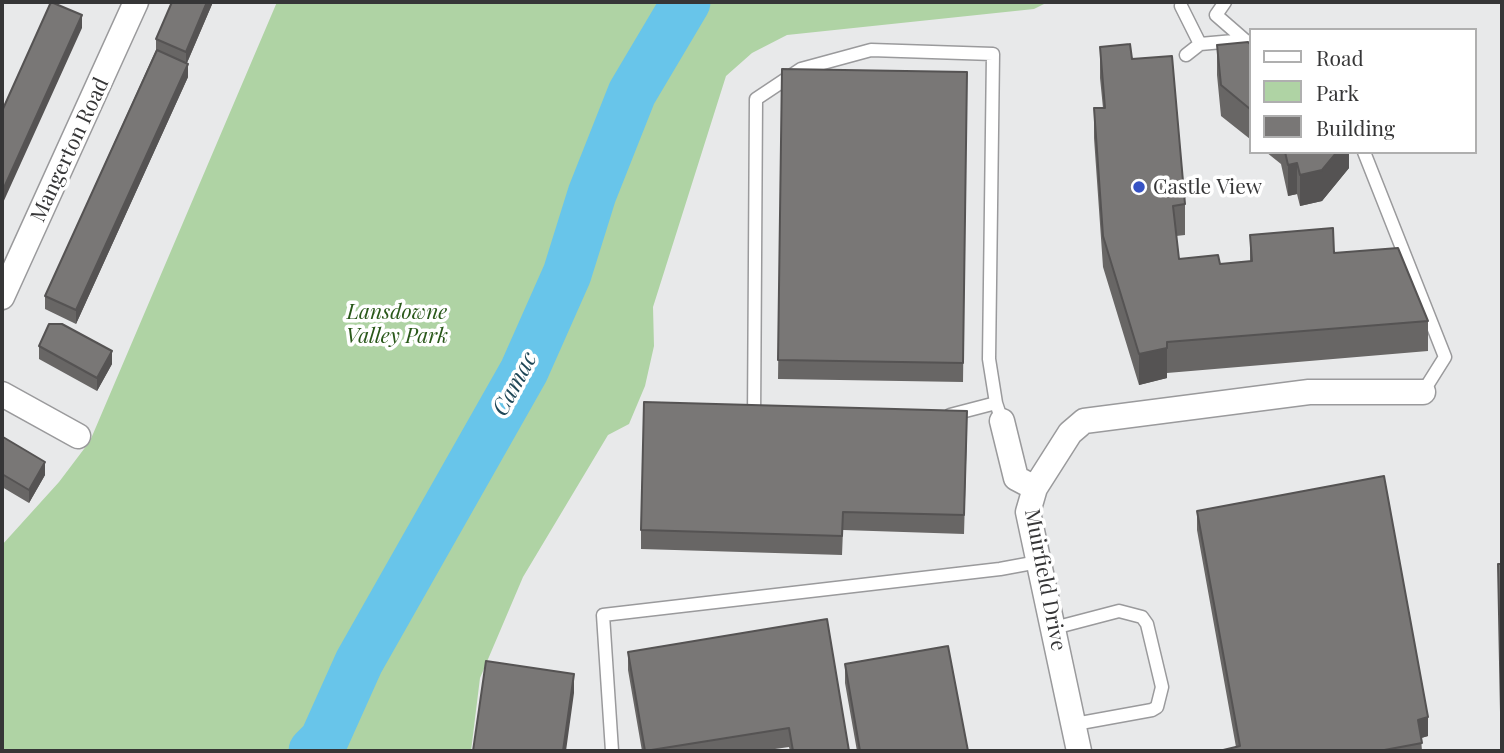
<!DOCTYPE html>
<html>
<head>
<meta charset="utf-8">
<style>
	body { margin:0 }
	#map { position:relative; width:1504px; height:753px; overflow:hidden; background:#e8e9ea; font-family:"Playfair Display",serif }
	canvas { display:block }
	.frame { position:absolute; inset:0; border:4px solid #363637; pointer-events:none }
	.legend { position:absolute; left:1249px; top:28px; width:228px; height:126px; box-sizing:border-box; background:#fff; border:2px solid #afafaf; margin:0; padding:9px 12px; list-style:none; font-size:21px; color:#363637 }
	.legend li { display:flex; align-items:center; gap:14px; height:35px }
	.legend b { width:35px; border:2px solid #afafaf }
</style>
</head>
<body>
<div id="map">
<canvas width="1504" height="753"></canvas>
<div class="frame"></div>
<ul class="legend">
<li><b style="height:9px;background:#fff"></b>Road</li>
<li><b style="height:19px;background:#afd3a4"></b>Park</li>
<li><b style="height:19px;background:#797776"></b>Building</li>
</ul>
</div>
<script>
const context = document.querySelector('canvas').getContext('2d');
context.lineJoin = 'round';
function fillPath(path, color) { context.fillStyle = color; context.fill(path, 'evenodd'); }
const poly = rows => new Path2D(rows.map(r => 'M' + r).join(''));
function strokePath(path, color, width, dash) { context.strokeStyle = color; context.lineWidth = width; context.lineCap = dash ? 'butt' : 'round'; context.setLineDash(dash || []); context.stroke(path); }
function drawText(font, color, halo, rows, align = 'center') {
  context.font = font + ' "Playfair Display",serif'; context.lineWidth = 7; context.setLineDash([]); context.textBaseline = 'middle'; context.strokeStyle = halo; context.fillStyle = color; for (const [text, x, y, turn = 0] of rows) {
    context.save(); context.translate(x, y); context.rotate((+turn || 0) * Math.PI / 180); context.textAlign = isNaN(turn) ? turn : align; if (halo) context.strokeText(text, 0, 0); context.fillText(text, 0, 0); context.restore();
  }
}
const green = poly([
	[277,2,1048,2,1034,9,787,35,752,53,726,76,653,307,654,346,645,386,629,424,608,435,523,577,480,678,471,751,2,751,2,545,59,482,90,441]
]);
const river = poly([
	[313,751,324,740,359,662,524,371,567,274,592,194,632,93,686,2]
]);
const lane = poly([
	[1225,2,1216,15,1247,42],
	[1181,6,1200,44,1245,40],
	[1186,55,1200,44],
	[1364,152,1445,357,1423,392],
	[950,415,996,403,1002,421],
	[754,420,756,99,801,69,871,50,993,54,989,359,996,403],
	[1054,628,1119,611,1142,617,1147,624,1162,687,1157,707,1152,710,1075,724],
	[612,751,603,615,1000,569,1038,562]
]);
const street = poly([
	[2,297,136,2],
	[2,394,78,436],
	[1002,421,1016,478,1035,488],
	[1079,751,1028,512,1035,488,1070,433,1084,421,1309,392,1423,392]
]);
const wall = poly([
	[172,2,213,2,187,63,188,77,76,324,45,309,45,296,156,50,156,39],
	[1250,44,1250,139,1221,116,1217,75,1217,45],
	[1100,47,1132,59,1185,204,1185,235,1176,236,1179,259,1220,264,1250,261,1250,235,1334,253,1428,321,1428,351,1167,373,1167,378,1139,385,1103,267,1094,138,1094,108,1103,108,1100,78],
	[782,69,967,72,963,382,778,379],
	[1266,152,1349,152,1349,168,1322,201,1300,206,1297,194,1288,196,1281,164],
	[39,346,112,364,97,391,39,359],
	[967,430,964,534,843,530,842,555,641,549,641,530],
	[2,439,45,475,29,503,2,487],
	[1197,511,1428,736,1421,738,1422,751,1219,751,1236,747,1197,530],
	[1498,564,1502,564,1502,730,1501,730],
	[628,652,849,751,790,751,789,747,761,751,642,751,628,670],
	[845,664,968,751,857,751,845,683]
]);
const shadedWall = poly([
	[207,2,213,2,186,65,186,52],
	[82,15,82,28,2,205,2,192],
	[188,64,188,77,76,324,76,310],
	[1337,152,1349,152,1349,168,1322,201,1300,206,1300,175],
	[1297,163,1297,194,1288,196,1288,165],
	[1167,348,1167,378,1139,385,1139,354],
	[112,351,112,364,97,391,97,378],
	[45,462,45,475,29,503,29,490],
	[574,674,574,693,566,751,563,751],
	[1428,717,1428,736,1418,739,1418,720]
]);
const building = poly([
	[51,2,82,15,2,192,2,111,51,2],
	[172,2,207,2,186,52,156,39,172,2],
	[1248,42,1250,44,1250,109,1221,85,1217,45,1248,42],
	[1130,44,1132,59,1172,56,1185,204,1173,206,1179,259,1218,255,1220,264,1252,261,1250,235,1333,228,1334,253,1398,248,1428,321,1167,342,1167,348,1139,354,1103,236,1094,108,1105,108,1100,47,1130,44],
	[157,50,188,64,76,310,45,296,157,50],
	[782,69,967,72,963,363,778,360,782,69],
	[1285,152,1337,152,1322,170,1300,175,1297,163,1288,165,1285,152],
	[49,324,62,324,112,351,97,378,39,346,49,324],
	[644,402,967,411,964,515,843,512,842,536,641,530,644,402],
	[3,437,45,462,29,490,2,474,3,437],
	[1384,476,1428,717,1418,720,1422,743,1379,751,1219,751,1240,746,1197,511,1384,476],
	[1498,564,1502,564,1502,712,1501,712,1498,564],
	[827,619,849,751,793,751,789,728,645,751,628,652,827,619],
	[948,646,968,751,860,751,845,664,948,646],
	[486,661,574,674,563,751,473,751,486,661]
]);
const markers = [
	[1139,187,7,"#3753c4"]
];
const streetNames = [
	["Mangerton Road",70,150,-65],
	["Muirfield Drive",1045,580,79]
];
const poiNames = [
	["Castle View",1153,187]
];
const parkNames = [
	["Lansdowne",397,312],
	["Valley Park",397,336]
];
const waterNames = [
	["Camac",515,384,-62]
];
fillPath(green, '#afd3a4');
strokePath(river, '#68c5ea', 49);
strokePath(lane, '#9a9a9c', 15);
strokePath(street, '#9a9a9c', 27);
strokePath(lane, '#fff', 12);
strokePath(street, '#fff', 24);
fillPath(wall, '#686665');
fillPath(shadedWall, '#555353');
fillPath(building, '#797776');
strokePath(building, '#555353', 2);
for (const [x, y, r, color] of markers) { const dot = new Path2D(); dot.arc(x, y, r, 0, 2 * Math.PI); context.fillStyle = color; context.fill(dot); strokePath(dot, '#fff', 2.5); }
drawText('21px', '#363637', '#fff', streetNames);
drawText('21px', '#363637', '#fff', poiNames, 'left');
drawText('italic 21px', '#295819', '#fff', parkNames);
drawText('italic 23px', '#1f4757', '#fff', waterNames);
</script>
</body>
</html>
